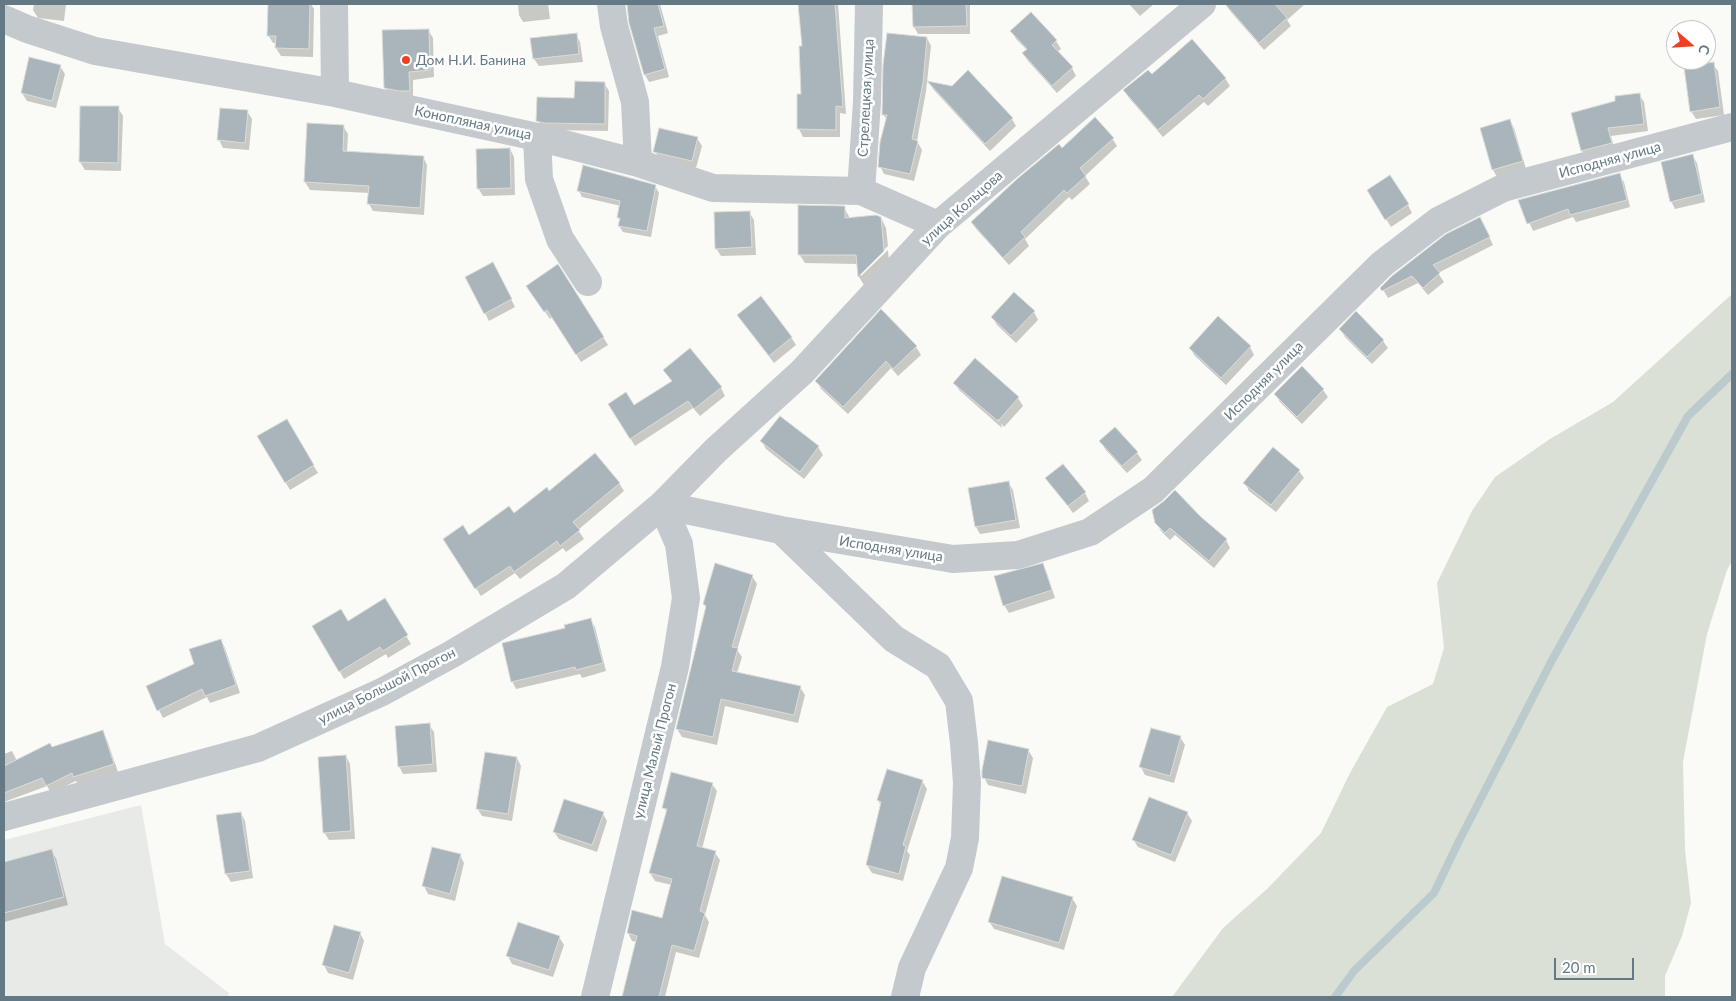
<!DOCTYPE html>
<html>
<head>
<meta charset="utf-8">
<style>
	body { margin:0 }
	#map { position:relative; width:1736px; height:1001px; overflow:hidden; background:#fafaf7; font-family:Lato,sans-serif }
	canvas { display:block }
	.frame { position:absolute; inset:0; border:5px solid #637985; pointer-events:none }
	.north { position:absolute; left:1666px; top:20px; width:50px; height:50px; box-sizing:border-box; background:#fff; border:1px solid #c1c9ce; border-radius:50%; rotate:109deg; font-size:14px; font-weight:700; line-height:20px; text-align:center; color:#637985 }
	.north::after { content:''; display:block; margin:auto; width:18px; height:22px; background:#f04021; clip-path:polygon(50% 0,100% 100%,50% 72%,0 100%) }
	.scale { position:absolute; left:1554px; top:958px; width:80px; height:22px; box-sizing:border-box; border:2px solid #637985; border-top:0; padding-left:6px; font-size:15px; line-height:18px; white-space:nowrap; color:#637985; -webkit-text-stroke:4px #fff; paint-order:stroke }
</style>
</head>
<body>
<div id="map">
<canvas width="1736" height="1001"></canvas>
<div class="frame"></div>
<div class="north">С</div>
<div class="scale">20 m</div>
</div>
<script>
const context = document.querySelector('canvas').getContext('2d');
context.lineJoin = 'round';
function fillPath(path, color) { context.fillStyle = color; context.fill(path, 'evenodd'); }
const poly = rows => new Path2D(rows.map(r => 'M' + r).join(''));
function strokePath(path, color, width, dash) { context.strokeStyle = color; context.lineWidth = width; context.lineCap = dash ? 'butt' : 'round'; context.setLineDash(dash || []); context.stroke(path); }
function drawText(font, color, halo, rows, align = 'center') {
  context.font = font + ' Lato,sans-serif'; context.lineWidth = 5; context.setLineDash([]); context.textBaseline = 'middle'; context.strokeStyle = halo; context.fillStyle = color; for (const [text, x, y, turn = 0] of rows) {
    context.save(); context.translate(x, y); context.rotate((+turn || 0) * Math.PI / 180); context.textAlign = isNaN(turn) ? turn : align; if (halo) context.strokeText(text, 0, 0); context.fillText(text, 0, 0); context.restore();
  }
}
const built = poly([
	[141,805,165,944,229,993,228,997,4,997,4,840]
]);
const green = poly([
	[1732,294,1732,561,1727,570,1707,634,1683,762,1685,850,1691,903,1682,936,1665,976,1665,997,1172,997,1223,928,1267,889,1321,833,1350,773,1387,707,1433,684,1444,648,1437,583,1472,511,1495,477,1550,439,1613,402]
]);
const shadow = poly([
	[34,4,66,4,64,21,38,18,33,10],
	[269,4,311,4,314,9,313,57,281,56,276,48,277,43,273,43,268,35],
	[518,4,548,4,550,19,523,22,519,15],
	[627,4,660,4,668,33,658,36,669,77,649,82,645,75,631,23],
	[799,4,838,4,846,114,840,113,840,137,803,137,799,129,799,95,802,95,803,47],
	[914,4,970,4,970,34,918,34,914,27],
	[1129,4,1154,4,1140,16],
	[1226,4,1305,4,1287,20,1291,26,1264,50,1230,11],
	[1030,13,1056,41,1061,49,1057,52,1072,68,1076,76,1057,93,1028,61,1023,53,1027,50,1016,39,1012,31],
	[428,30,433,38,434,77,413,80,413,98,389,95,385,87],
	[576,34,580,42,583,62,539,66,534,59],
	[927,38,931,46,926,91,917,141,922,150,914,181,884,174,880,166,887,120,883,114],
	[1713,64,1718,71,1724,115,1696,119,1691,111],
	[60,66,65,74,56,108,27,101,22,93],
	[1225,78,1230,86,1208,106,1204,102,1163,137,1129,98,1125,91],
	[604,83,609,91,608,131,550,130,542,128,538,121],
	[929,83,953,87,1012,119,1016,126,990,151,933,89],
	[1639,94,1644,102,1648,131,1611,136,1615,151,1587,158,1582,151],
	[118,108,123,116,121,171,85,170,80,162],
	[247,111,252,119,249,150,223,148,219,140],
	[1510,121,1514,128,1526,169,1497,177,1493,170],
	[343,126,348,134,347,152,423,157,427,165,424,215,373,211,369,204,370,193,310,190,305,182],
	[697,138,702,146,696,168,659,159,655,151],
	[1112,138,1117,146,1085,176,1090,184,1072,200,1069,197,1025,239,1029,246,1009,265,977,230,972,223,1062,150],
	[510,149,514,157,515,195,483,196,478,188],
	[1692,155,1697,163,1705,202,1675,209,1671,201],
	[1619,175,1624,182,1630,207,1576,222,1573,217,1533,231,1520,201],
	[655,186,659,193,651,237,623,232,619,226,621,221,619,217,621,206,582,197,579,191],
	[1373,198,1408,205,1412,213,1391,227],
	[844,208,850,218,881,218,886,228,888,246,861,272,861,276,888,250,889,261,864,285,859,277,858,264,805,263,799,254],
	[749,212,754,220,756,255,721,256,716,248],
	[1484,226,1493,245,1438,273,1444,282,1428,295,1418,283,1388,298,1382,288],
	[497,272,515,307,489,321,485,313],
	[533,294,603,337,608,345,581,362,553,316,550,319],
	[882,310,916,347,921,355,898,376,891,368,848,414,821,389,817,381],
	[1034,312,1038,320,1016,343,997,325,992,317],
	[1356,313,1383,341,1388,348,1372,364,1345,337,1340,329],
	[738,316,791,337,796,345,774,363],
	[1250,347,1254,355,1226,385,1195,356,1190,348],
	[1302,368,1323,390,1328,397,1302,424,1280,402,1275,394],
	[665,370,721,388,725,396,700,416,693,408,635,446,614,412,634,407,672,382],
	[955,383,1018,398,1023,406,1004,427,1001,423,1002,428,959,390],
	[286,420,318,473,290,490,259,437],
	[1101,441,1137,453,1142,460,1127,473,1105,449],
	[762,442,818,447,823,455,804,479,766,449],
	[1299,471,1304,478,1276,512,1249,491,1245,483],
	[1047,478,1085,493,1089,501,1073,513],
	[1008,482,1013,490,1020,528,980,534,976,527],
	[619,483,624,491,578,530,584,539,566,552,563,548,520,579,515,573,481,596,449,547,514,514],
	[1200,518,1226,540,1230,548,1214,568,1175,535,1170,540,1161,531,1156,522],
	[1043,565,1047,573,1055,598,1009,613,1004,605],
	[752,576,757,584,737,650,742,657,737,673,800,687,805,695,798,723,725,706,717,745,682,737,677,729,707,609,704,604],
	[384,600,411,644,388,658,386,654,344,679,314,626,348,623],
	[590,620,595,627,606,671,582,678,580,674,516,689,512,681,567,629],
	[221,640,225,648,240,693,210,703,207,697,163,718,159,710,196,664],
	[429,725,434,732,437,772,403,774,399,766],
	[103,732,107,740,118,772,78,784,76,781,51,793,47,786,4,802,4,754,12,751,17,761],
	[1180,737,1185,745,1174,783,1145,775,1141,767],
	[1028,750,1033,758,1026,794,988,785,984,777],
	[346,756,350,764,355,839,329,840,324,832],
	[517,758,521,766,512,821,482,816,477,808],
	[922,781,927,789,907,851,910,855,903,881,872,873,867,865,881,806,878,800],
	[712,784,717,791,702,849,715,853,720,860,705,915,709,922,699,958,676,952,665,997,623,997,637,942,632,941,628,933,663,919,672,885,655,881,650,873,667,813,664,807],
	[241,813,245,821,253,878,231,882,226,874],
	[1187,813,1192,821,1175,862,1138,847,1133,839],
	[603,814,607,821,597,852,559,839,554,832],
	[51,851,56,858,68,905,4,922,4,863],
	[460,855,464,863,455,901,428,894,424,886],
	[1072,898,1077,906,1064,950,994,929,989,921],
	[360,933,364,941,353,980,328,973,324,965],
	[559,937,564,945,553,977,512,964,508,956]
]);
const stream = poly([
	[1335,997,1354,971,1434,893,1459,841,1551,662,1688,416,1732,374]
]);
const building = poly([
	[268,4,310,4,309,49,275,48,276,36,267,36,268,4],
	[627,4,658,4,664,26,654,28,665,69,644,75,629,23,627,4],
	[798,4,835,4,843,107,836,106,836,130,797,129,797,94,801,94,799,46,802,46,798,4],
	[912,4,966,4,967,26,913,27,912,4],
	[1225,4,1275,4,1287,18,1259,43,1225,4],
	[1031,12,1057,40,1052,45,1073,67,1052,86,1022,53,1027,49,1010,31,1031,12],
	[429,29,430,70,409,72,410,91,399,91,384,88,382,30,429,29],
	[577,33,579,54,533,59,530,38,577,33],
	[887,33,927,37,923,83,912,139,918,141,910,174,878,167,880,142,887,115,882,115,883,65,887,33],
	[1192,39,1226,78,1203,99,1199,95,1158,130,1123,90,1148,70,1152,74,1192,39],
	[29,57,61,65,52,101,21,93,29,57],
	[1714,62,1720,107,1690,112,1684,67,1714,62],
	[968,70,1013,118,985,144,927,81,952,86,968,70],
	[575,81,605,82,605,124,544,123,536,121,537,97,574,98,575,81],
	[1640,93,1644,124,1608,128,1612,143,1581,151,1571,113,1615,101,1615,96,1640,93],
	[80,106,119,106,118,163,79,162,80,106],
	[220,108,248,110,245,143,217,140,220,108],
	[1095,117,1114,138,1080,168,1086,176,1067,193,1064,190,1021,232,1025,237,1003,258,971,222,1017,179,1059,144,1062,148,1095,117],
	[1510,119,1523,161,1492,170,1480,128,1510,119],
	[307,123,344,125,343,151,424,156,420,208,367,204,369,186,304,182,307,123],
	[659,128,698,137,692,161,653,152,659,128],
	[510,148,511,188,477,189,476,149,510,148],
	[1693,154,1702,194,1670,202,1661,162,1693,154],
	[583,165,656,185,647,231,618,226,620,218,617,218,620,201,577,191,583,165],
	[1620,173,1627,200,1570,215,1568,209,1527,224,1518,200,1620,173],
	[1390,175,1409,204,1385,220,1367,190,1390,175],
	[798,205,845,206,845,218,876,215,881,217,884,251,858,277,856,255,798,255,798,205],
	[750,211,752,247,715,249,714,212,750,211],
	[1480,217,1490,237,1433,265,1440,273,1423,288,1412,276,1382,291,1380,288,1392,276,1446,234,1480,217],
	[493,262,512,299,484,314,465,277,493,262],
	[558,264,604,337,576,355,547,310,544,312,526,286,558,264],
	[1014,292,1035,311,1011,336,991,317,1014,292],
	[761,296,792,337,769,356,737,315,761,296],
	[881,309,917,346,893,369,886,361,843,407,815,381,881,309],
	[1356,311,1384,340,1367,357,1339,329,1356,311],
	[1218,316,1251,346,1221,378,1189,348,1218,316],
	[690,348,722,387,694,409,688,401,630,439,608,404,626,392,634,405,672,381,663,370,690,348],
	[975,358,1019,397,999,420,998,419,999,422,953,383,975,358],
	[1302,366,1324,389,1297,417,1274,394,1302,366],
	[780,416,819,446,800,472,760,441,780,416],
	[287,419,314,465,285,483,257,436,287,419],
	[1115,427,1138,452,1122,466,1099,441,1115,427],
	[1273,447,1300,470,1271,505,1243,483,1273,447],
	[595,453,620,483,573,522,580,530,560,546,557,541,514,572,510,566,475,589,443,539,463,525,469,535,509,506,514,513,547,487,549,491,595,453],
	[1063,464,1086,492,1068,506,1045,478,1063,464],
	[1009,481,1016,520,975,527,968,488,1009,481],
	[1175,490,1201,517,1227,539,1209,561,1170,528,1165,533,1155,523,1152,510,1164,501,1175,490],
	[715,563,753,575,732,647,738,648,732,671,801,686,794,715,721,699,713,737,676,729,706,606,703,604,715,563],
	[1043,563,1052,590,1003,606,994,576,1043,563],
	[385,598,408,635,383,651,380,647,339,672,312,626,341,609,348,621,385,598],
	[591,618,603,663,576,670,575,667,511,682,502,643,565,628,564,625,591,618],
	[221,639,236,685,205,696,202,689,157,711,146,686,194,664,189,649,221,639],
	[430,723,433,764,398,767,395,726,430,723],
	[1151,728,1181,736,1170,776,1139,767,1151,728],
	[103,730,114,764,73,777,72,773,46,786,42,778,4,793,4,766,50,743,52,747,103,730],
	[988,740,1029,749,1022,786,982,778,982,770,988,740],
	[485,752,517,757,508,814,476,809,485,752],
	[346,755,351,831,323,833,318,757,346,755],
	[887,769,923,780,903,845,906,846,899,874,866,865,881,802,877,800,887,769],
	[671,772,713,783,697,846,716,851,700,911,705,913,694,951,672,945,659,997,622,997,637,936,627,933,632,910,662,918,672,879,649,873,667,809,662,808,671,772],
	[1149,797,1188,812,1171,855,1132,840,1149,797],
	[564,799,604,812,592,845,553,832,564,799],
	[241,812,250,871,225,874,216,815,241,812],
	[432,847,461,854,450,894,422,886,432,847],
	[52,849,64,897,4,913,4,862,52,849],
	[1002,876,1073,897,1059,943,988,922,1002,876],
	[518,922,560,936,549,970,506,956,518,922],
	[334,925,361,932,349,973,322,965,334,925]
]);
const street = poly([
	[334,4,335,93],
	[611,4,614,26,635,102,638,163],
	[4,19,27,29,95,51,335,93,537,137,638,163,713,188,861,191,938,225],
	[537,137,539,179,560,239,588,282],
	[861,191,867,102,869,4],
	[662,505,781,530,953,559,1018,555,1090,532,1153,490,1382,264,1438,221,1503,188,1732,127],
	[781,530,894,639,938,666,959,701,964,743,967,783,965,838,959,868,912,968,905,997],
	[4,817,258,748,382,692,452,654,566,586,662,505,716,450,802,372,938,225,1202,4],
	[595,997,675,667,686,598,679,544,662,505]
]);
const markers = [
	[406,60,5,"#f04021"]
];
const poiNames = [
	["Дом Н.И. Банина",416,60]
];
const streetNames = [
	["Стрелецкая улица",866,98,-87],
	["Конопляная улица",473,123,12],
	["Исподняя улица",1610,160,-15],
	["улица Кольцова",962,208,-42],
	["Исподняя улица",1264,381,-45],
	["Исподняя улица",891,549,9],
	["улица Большой Прогон",387,686,-27],
	["улица Малый Прогон",655,751,-76]
];
fillPath(built, '#e8eae8');
fillPath(green, '#dae0d6');
fillPath(shadow, '#0003');
strokePath(stream, '#bbcacd', 8);
fillPath(building, '#a9b5ba');
strokePath(building, '#dcdcd9', 1);
strokePath(street, '#c3c9cc', 28);
for (const [x, y, r, color] of markers) { const dot = new Path2D(); dot.arc(x, y, r, 0, 2 * Math.PI); context.fillStyle = color; context.fill(dot); strokePath(dot, '#fff', 2); }
drawText('14px', '#637985', '#fff', poiNames, 'left');
drawText('14px', '#637985', '#fff', streetNames);
</script>
</body>
</html>
